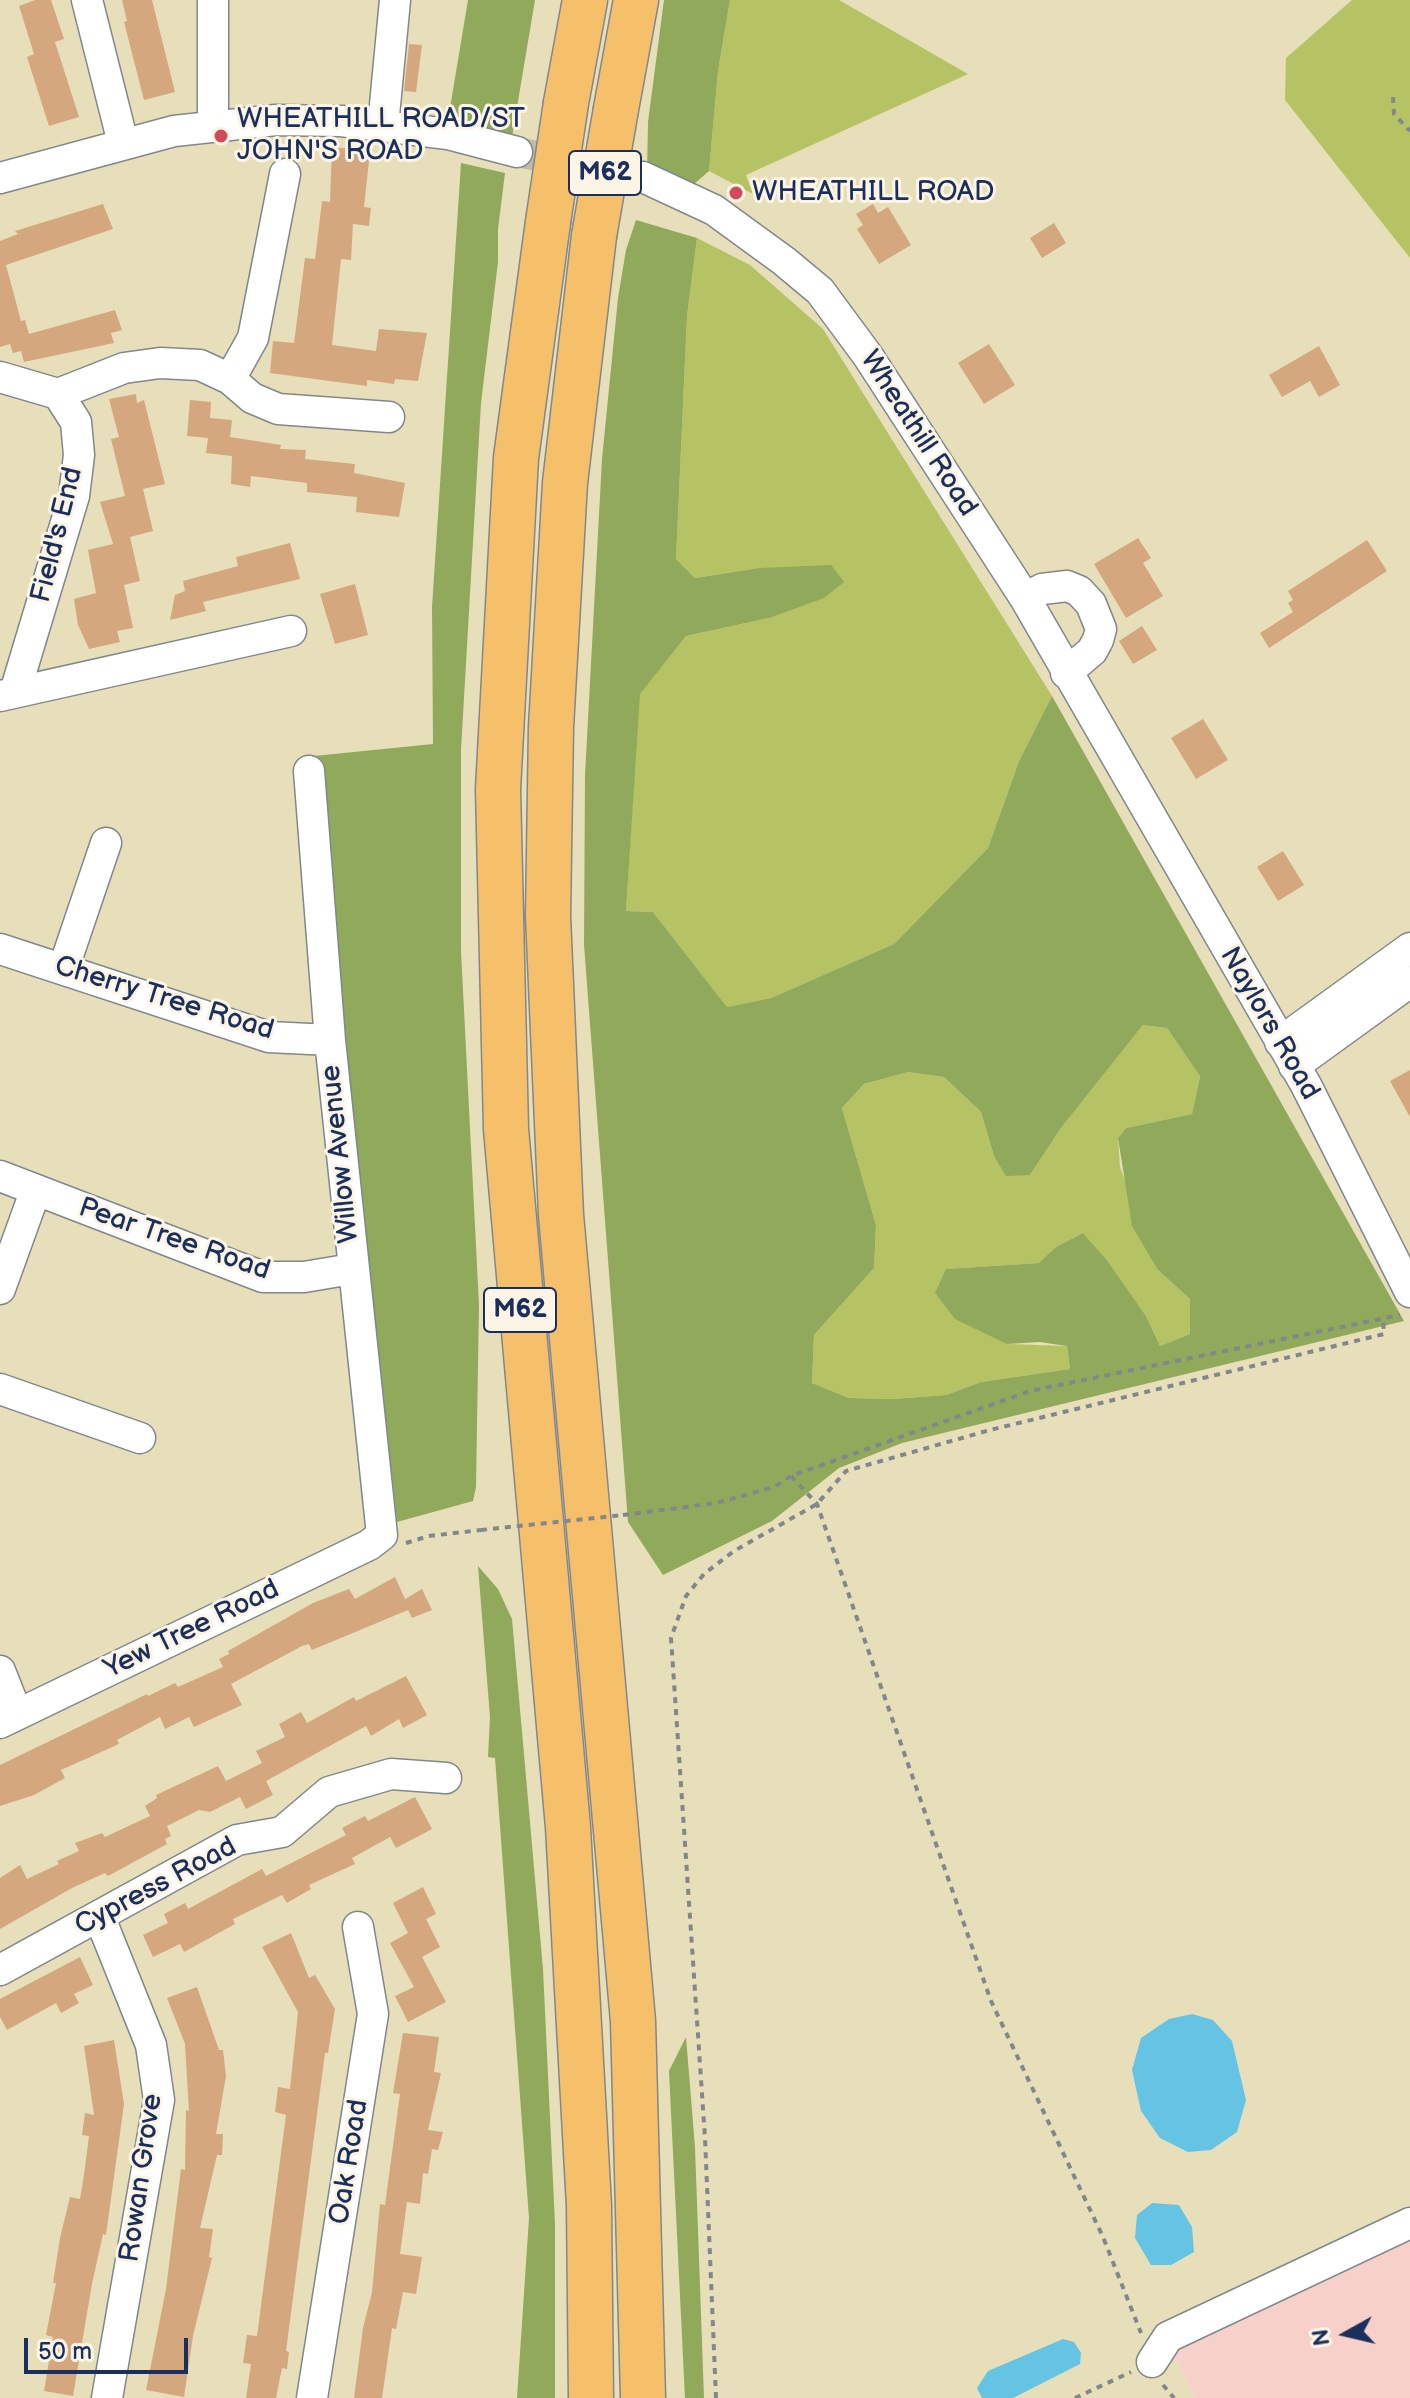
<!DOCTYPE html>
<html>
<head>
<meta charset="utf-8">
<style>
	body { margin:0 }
	#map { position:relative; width:1410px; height:2398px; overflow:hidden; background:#e7dfb9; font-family:"Balsamiq Sans",sans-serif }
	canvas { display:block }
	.north { position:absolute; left:1306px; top:2294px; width:80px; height:80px; -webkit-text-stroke:6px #fcf5e5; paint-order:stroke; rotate:262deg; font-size:22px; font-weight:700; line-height:32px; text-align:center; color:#1b2f5e }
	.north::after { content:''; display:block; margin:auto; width:28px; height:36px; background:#1b2f5e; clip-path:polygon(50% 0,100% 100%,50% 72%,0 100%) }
	.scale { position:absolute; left:24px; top:2338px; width:164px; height:36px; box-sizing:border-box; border:4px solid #1b2f5e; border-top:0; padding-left:10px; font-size:24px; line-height:28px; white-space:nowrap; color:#1b2f5e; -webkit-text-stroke:6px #fcf5e5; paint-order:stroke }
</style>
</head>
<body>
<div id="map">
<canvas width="1410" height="2398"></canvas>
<div class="north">N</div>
<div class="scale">50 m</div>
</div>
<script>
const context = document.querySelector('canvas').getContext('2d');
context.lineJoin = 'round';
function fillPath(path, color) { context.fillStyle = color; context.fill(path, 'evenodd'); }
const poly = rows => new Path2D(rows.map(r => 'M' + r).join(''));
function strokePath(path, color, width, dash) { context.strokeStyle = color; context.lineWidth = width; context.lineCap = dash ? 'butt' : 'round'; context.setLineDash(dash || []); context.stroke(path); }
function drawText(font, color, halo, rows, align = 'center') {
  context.font = font + ' "Balsamiq Sans",sans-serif'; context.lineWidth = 6; context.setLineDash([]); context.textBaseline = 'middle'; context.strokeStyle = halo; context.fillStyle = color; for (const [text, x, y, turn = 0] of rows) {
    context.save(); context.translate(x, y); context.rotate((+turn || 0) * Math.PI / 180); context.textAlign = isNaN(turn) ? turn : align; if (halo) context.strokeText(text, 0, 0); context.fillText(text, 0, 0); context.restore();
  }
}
const built = poly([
	[1410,2231,1410,2398,1195,2398,1171,2349]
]);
const green = poly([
	[730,0,839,0,968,74,746,175,753,194,709,171,718,71],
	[1352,0,1410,0,1410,258,1285,100,1286,58],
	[697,238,750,265,823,329,1052,696,1019,761,988,848,894,944,771,998,727,1007,653,912,626,911,639,694,686,636,769,618,759,568,695,578,676,559,687,316],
	[1143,1025,1167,1028,1200,1075,1192,1114,1126,1128,1118,1138,1120,1167,1158,1270,1190,1299,1190,1334,1160,1346,1146,1316,1107,1260,1083,1233,1056,1247,1040,1263,946,1269,1007,1344,1067,1346,1070,1369,981,1382,946,1395,893,1399,849,1398,812,1383,814,1335,874,1268,876,1225,842,1108,864,1084,908,1072,944,1077,981,1112,994,1156,1030,1175,1061,1128]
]);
const forest = poly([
	[468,0,535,0,512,137,447,126],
	[664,0,730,0,718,71,709,171,686,191,647,173,648,122],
	[461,163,505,173,498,229,498,262,481,403,461,750,461,951,479,1305,476,1487,473,1501,397,1522,314,756,433,744,432,607],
	[636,220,697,238,687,316,676,559,695,578,759,568,831,565,844,582,824,598,769,618,686,636,640,694,626,911,653,912,727,1007,771,998,894,944,988,848,1019,761,1052,696,1404,1321,902,1443,839,1468,772,1521,663,1575,628,1522,584,945,585,775,602,459,618,298,626,250],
	[1143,1025,1167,1028,1200,1076,1192,1114,1126,1128,1118,1138,1132,1226,1158,1270,1190,1299,1190,1334,1160,1346,1146,1316,1107,1260,1083,1233,1056,1247,1039,1263,946,1269,935,1293,955,1319,1007,1344,1040,1342,1067,1346,1070,1369,981,1382,946,1395,893,1399,849,1398,812,1383,814,1335,874,1268,876,1225,842,1108,864,1084,908,1072,944,1077,981,1112,994,1156,1006,1176,1030,1175,1061,1128],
	[478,1566,498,1589,512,1619,543,1969,555,2224,555,2398,517,2398,529,2218,495,1758,488,1757,490,1717],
	[686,2037,695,2147,704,2398,685,2398,669,2071]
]);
const water = poly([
	[1192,2014,1213,2020,1232,2041,1246,2100,1237,2132,1211,2150,1188,2152,1160,2138,1141,2111,1132,2070,1141,2038,1169,2019],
	[1152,2203,1179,2205,1192,2227,1194,2252,1171,2265,1151,2265,1135,2238,1137,2215],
	[1063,2339,1074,2342,1081,2353,1080,2364,1013,2398,982,2398,977,2388,988,2371]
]);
const building = poly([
	[35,0,51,0,64,39,55,42,79,117,49,126,27,57,34,54,19,6],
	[122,0,152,0,175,92,144,100,124,22,127,21],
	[409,44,422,45,416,92,404,91],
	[332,147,370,151,364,207,371,208,369,226,353,224,351,260,341,259,332,345,376,351,379,329,427,333,418,381,395,379,394,384,367,380,367,386,270,373,273,341,294,343,305,258,315,259,322,201,330,202],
	[103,204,113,229,6,265,21,321,25,320,29,334,115,310,122,330,111,333,114,343,24,362,21,351,13,353,10,344,0,347,0,241,18,234,15,231],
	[873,204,878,213,888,207,911,245,879,264,857,229,863,225,856,214],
	[1054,223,1066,243,1042,258,1030,238],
	[989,344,1015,385,984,404,958,363],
	[1319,346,1340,385,1319,397,1310,381,1282,397,1269,375],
	[136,394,137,403,144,400,165,484,143,489,153,531,130,537,140,581,124,585,133,628,117,631,120,642,89,649,78,625,74,599,96,593,88,550,113,544,100,502,125,496,111,439,119,437,109,399],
	[190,400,211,402,210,418,232,420,230,437,281,445,280,449,306,450,305,459,355,464,354,473,405,483,399,517,356,512,357,497,307,492,307,483,251,476,250,487,231,484,232,456,206,453,208,438,187,436],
	[1138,538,1151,558,1143,563,1163,596,1126,618,1094,564],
	[1367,540,1387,571,1269,648,1260,633,1293,612,1288,603,1293,600,1288,591],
	[290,543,300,579,203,602,206,611,170,620,175,595,185,591,183,581,238,566,236,557],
	[355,584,368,635,335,644,320,594],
	[1142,626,1157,650,1133,664,1119,641],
	[1203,719,1228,760,1196,779,1171,738],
	[1283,851,1304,885,1278,901,1257,867],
	[1410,1070,1410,1117,1390,1081],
	[395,1577,405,1599,422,1589,432,1610,412,1618,408,1610,312,1650,309,1644,302,1646,231,1684,242,1705,194,1727,189,1717,165,1729,160,1717,117,1740,119,1744,61,1770,65,1778,34,1795,0,1806,0,1765,147,1694,148,1696,175,1683,178,1687,223,1667,219,1659,229,1654,228,1651,313,1603,349,1589,355,1599],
	[406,1676,427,1715,403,1728,399,1719,371,1736,366,1726,266,1781,273,1795,246,1809,240,1797,210,1812,199,1810,167,1826,171,1836,165,1839,167,1844,108,1876,105,1873,72,1888,0,1929,0,1878,20,1865,27,1879,59,1864,57,1861,79,1851,75,1843,102,1833,105,1837,150,1816,145,1806,157,1798,156,1795,218,1766,226,1781,262,1763,256,1751,285,1737,279,1724,301,1712,307,1723,354,1697,356,1701],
	[415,1797,432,1829,396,1848,390,1837,352,1858,355,1864,309,1885,311,1889,287,1903,282,1895,233,1919,235,1924,184,1952,180,1944,153,1957,143,1935,168,1923,164,1914,185,1903,188,1909,262,1869,266,1876,346,1835,342,1828,365,1816,368,1821],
	[423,1887,436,1914,426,1919,440,1947,422,1957,446,2002,408,2022,395,1996,414,1987,390,1943,408,1933,393,1903],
	[291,1933,309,1978,315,1975,335,2009,328,2053,325,2053,286,2351,289,2352,287,2369,282,2368,276,2398,246,2398,251,2364,243,2363,247,2335,257,2336,286,2115,275,2112,278,2087,290,2089,298,2012,262,1947],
	[80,1957,93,1985,74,1994,79,2003,61,2013,56,2003,7,2030,0,2017,0,1999],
	[197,1987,219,2050,223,2050,226,2076,216,2134,223,2134,222,2155,217,2155,200,2228,213,2229,209,2257,212,2258,193,2336,184,2397,146,2390,166,2289,181,2169,185,2170,186,2110,189,2111,185,2044,167,1998],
	[403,2033,439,2037,434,2072,441,2073,428,2130,443,2132,438,2150,432,2149,428,2174,423,2173,420,2204,407,2202,400,2254,422,2257,416,2294,403,2292,396,2329,392,2328,382,2398,354,2398,363,2328,372,2292,380,2204,385,2205,400,2094,393,2093],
	[114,2040,124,2104,106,2235,103,2234,92,2284,73,2396,44,2391,53,2337,46,2335,56,2283,53,2283,60,2238,70,2197,80,2199,84,2175,89,2136,82,2135,85,2113,94,2115,84,2046]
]);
const minorTunnel = poly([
	[517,152,643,177]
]);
const path = poly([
	[1393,97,1394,114,1410,131],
	[791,1476,817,1504,991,2001,1103,2237,1141,2333],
	[623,1515,717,1503,774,1487,791,1476,1030,1391,1400,1315],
	[406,1543,429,1536,481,1530],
	[1163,2385,1174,2398],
	[716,2398,705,2138,671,1638,686,1596,704,1574,734,1551,817,1504,846,1471,990,1430,1384,1334,1383,1319],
	[1075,2398,1131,2372]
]);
const minor = poly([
	[87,0,123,143],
	[213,0,213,124],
	[383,126,395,0],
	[285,174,253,338,230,379,252,398,278,409,389,417],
	[643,177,714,210,784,261,820,291,868,356,1025,598,1306,1085,1410,1292],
	[0,178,174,131,276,120,341,121,448,134,517,152],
	[0,377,58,394,76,422,79,455,74,496,15,692],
	[58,394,124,368,160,363,200,365,230,379],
	[1025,598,1042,589,1067,586,1079,591,1091,604,1101,629,1098,640,1092,651,1066,673],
	[0,696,291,631],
	[0,949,269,1037,330,1040],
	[64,967,106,843],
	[1280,1042,1410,948],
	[1294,1066,1410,982],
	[0,1176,263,1277,304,1277,352,1269],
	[0,1289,35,1192],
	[0,1389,140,1438],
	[0,1671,17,1714],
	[0,1723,369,1545,382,1535,330,1040,309,771],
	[100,1918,151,2045,159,2100,107,2398],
	[0,1970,237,1840,282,1832,329,1792,391,1774,446,1778],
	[1152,2362,1168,2337,1410,2223],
	[312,2398,373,2014,358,1927]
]);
const highway = poly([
	[566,103,585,0],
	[616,109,636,0],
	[548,222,516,458,498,789,506,1129,568,1827,589,2206,591,2398],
	[594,236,565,483,551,727,548,916,561,1215,633,2021,643,2398]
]);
const pathBridge = poly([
	[481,1530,623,1515]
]);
const highwayBridge = poly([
	[548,222,566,103],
	[594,236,616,109]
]);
const markers = [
	[221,136,8,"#d1495b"],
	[736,193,8,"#d1495b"]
];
const shields = [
	[605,173,72],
	[520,1310,72]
];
const shieldNames = [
	["M62",605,173],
	["M62",520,1310]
];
const poiNames = [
	["WHEATHILL ROAD/ST",237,120],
	["JOHN'S ROAD",237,152],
	["WHEATHILL ROAD",752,193]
];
const streetNames = [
	["Wheathill Road",918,434,57],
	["Field's End",58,535,-76],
	["Cherry Tree Road",164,999,17],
	["Naylors Road",1269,1024,60],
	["Willow Avenue",341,1154,-96],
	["Pear Tree Road",174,1240,19],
	["Yew Tree Road",192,1630,-26],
	["Cypress Road",156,1887,-28],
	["Oak Road",350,2162,-81],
	["Rowan Grove",142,2178,-82]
];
fillPath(built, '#f7d1c9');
fillPath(green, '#b5c365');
fillPath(forest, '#90a95a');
fillPath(water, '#65c4e3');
fillPath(building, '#d4a77f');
strokePath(minorTunnel, '#bebca7', 30, [30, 15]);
strokePath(minor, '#81878c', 33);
strokePath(highway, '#81878c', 47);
strokePath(path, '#81878c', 4, [6, 6]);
strokePath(minor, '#fff', 30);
strokePath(highway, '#f6c06b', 44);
strokePath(highwayBridge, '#81878c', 47, []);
strokePath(pathBridge, '#81878c', 4, [6, 6]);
strokePath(highwayBridge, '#f6c06b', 44);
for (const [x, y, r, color] of markers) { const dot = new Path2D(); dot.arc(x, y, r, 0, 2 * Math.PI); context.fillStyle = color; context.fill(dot); strokePath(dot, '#fcf5e5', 3); }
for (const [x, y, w] of shields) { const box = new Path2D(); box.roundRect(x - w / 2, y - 22, w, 44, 6); context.fillStyle = '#fcf5e5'; context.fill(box); strokePath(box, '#1b2f5e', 2); }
drawText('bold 26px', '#1b2f5e', null, shieldNames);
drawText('28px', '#1b2f5e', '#fcf5e5', poiNames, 'left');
drawText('28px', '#1b2f5e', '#fcf5e5', streetNames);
</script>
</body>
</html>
